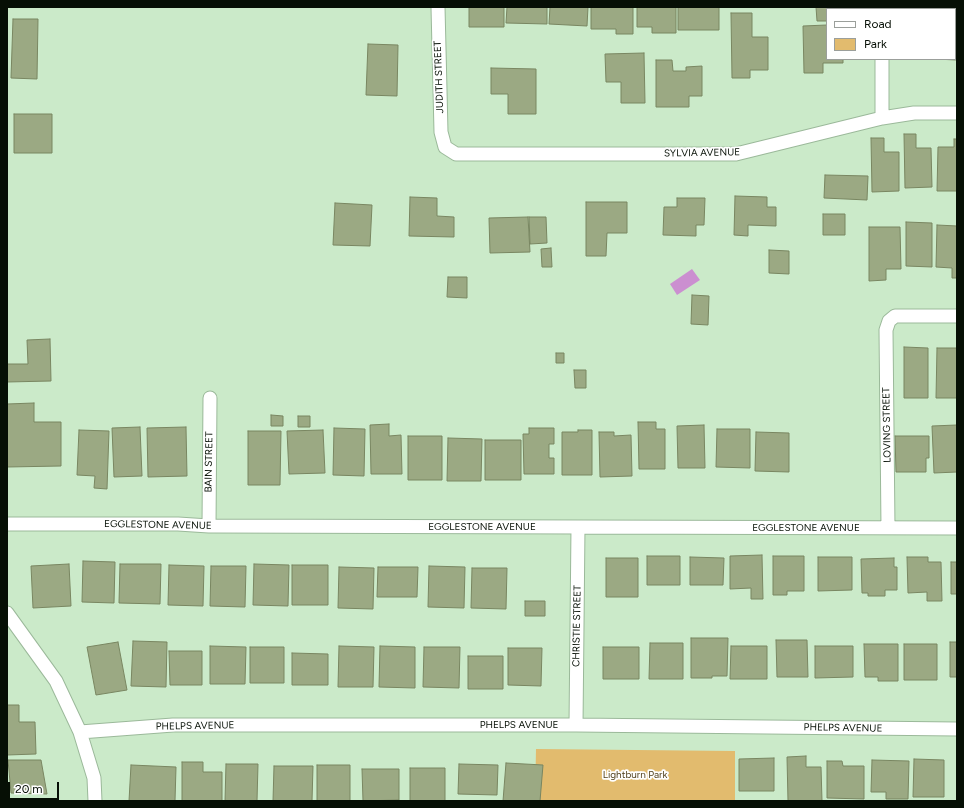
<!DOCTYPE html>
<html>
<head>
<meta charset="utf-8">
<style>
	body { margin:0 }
	#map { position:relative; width:964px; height:808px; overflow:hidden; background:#cbeac9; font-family:Figtree,sans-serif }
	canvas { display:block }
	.frame { position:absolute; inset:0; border:8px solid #060f05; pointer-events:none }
	.legend { position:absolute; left:826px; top:8px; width:130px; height:52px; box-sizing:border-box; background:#fff; border:1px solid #9b9f9b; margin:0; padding:5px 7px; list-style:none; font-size:12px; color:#060f05 }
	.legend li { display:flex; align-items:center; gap:8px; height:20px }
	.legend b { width:20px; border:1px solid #9b9f9b }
	.scale { position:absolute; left:8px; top:782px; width:51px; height:18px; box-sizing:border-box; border:2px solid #060f05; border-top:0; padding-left:5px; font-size:12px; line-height:14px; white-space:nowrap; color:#060f05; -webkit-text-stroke:3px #fff; paint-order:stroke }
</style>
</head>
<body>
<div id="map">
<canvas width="964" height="808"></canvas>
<div class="frame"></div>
<ul class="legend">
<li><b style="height:5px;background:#fff"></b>Road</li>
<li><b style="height:11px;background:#e2bb6e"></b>Park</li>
</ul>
<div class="scale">20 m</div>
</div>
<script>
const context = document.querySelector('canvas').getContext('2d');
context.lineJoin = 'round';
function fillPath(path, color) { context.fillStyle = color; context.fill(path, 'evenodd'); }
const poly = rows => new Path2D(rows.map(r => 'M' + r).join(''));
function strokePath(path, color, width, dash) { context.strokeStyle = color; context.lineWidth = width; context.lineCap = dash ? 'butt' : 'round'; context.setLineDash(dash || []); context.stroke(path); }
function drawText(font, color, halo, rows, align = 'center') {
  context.font = font + ' Figtree,sans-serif'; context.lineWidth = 3.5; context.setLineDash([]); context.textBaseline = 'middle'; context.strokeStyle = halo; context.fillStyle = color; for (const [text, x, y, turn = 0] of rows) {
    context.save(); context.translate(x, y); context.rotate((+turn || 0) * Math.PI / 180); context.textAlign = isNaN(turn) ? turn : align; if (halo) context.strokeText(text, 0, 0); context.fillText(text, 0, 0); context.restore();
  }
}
const green = poly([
	[536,749,735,751,735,801,535,801]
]);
const water = poly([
	[692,269,700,280,677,295,670,284]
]);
const building = poly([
	[469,7,504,7,504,27,469,27,469,7],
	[507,7,547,7,547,24,506,23,507,7],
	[550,7,588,7,587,26,549,24,550,7],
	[591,7,633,7,633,34,616,34,616,29,591,29,591,7],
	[637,7,676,7,676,33,652,33,652,27,637,27,637,7],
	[678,7,719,7,719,30,678,30,678,7],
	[816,7,848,7,848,9,827,9,827,21,817,21,816,7],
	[731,13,752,13,752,37,768,37,768,70,750,70,750,78,732,78,731,13],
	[13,19,38,19,37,79,11,78,13,19],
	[955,20,957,20,957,60,935,59,955,59,955,20],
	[827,25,827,59,843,59,843,63,823,63,823,73,804,73,803,26,827,25],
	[368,44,398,45,397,96,366,95,368,44],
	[644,53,645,103,621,103,621,82,606,82,605,54,644,53],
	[656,60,672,60,673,71,686,71,686,67,702,66,702,96,689,96,689,107,656,107,656,60],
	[491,68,536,69,536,114,508,114,508,94,491,94,491,68],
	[14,114,52,114,52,153,14,153,14,114],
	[904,134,916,134,916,148,931,148,932,187,905,188,904,134],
	[871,138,884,138,884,152,899,152,899,191,872,192,871,138],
	[954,139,957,139,957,191,937,191,938,147,954,147,954,139],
	[825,175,868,176,867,200,824,198,825,175],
	[735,196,767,197,767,207,776,207,776,226,748,225,748,236,734,235,735,196],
	[410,197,437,198,437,216,454,217,454,237,409,236,410,197],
	[677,198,705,198,704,225,696,225,696,236,663,235,664,207,677,207,677,198],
	[586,202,627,202,627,233,607,233,606,256,586,256,586,202],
	[335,203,372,205,370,246,333,245,335,203],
	[823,214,845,214,845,235,823,235,823,214],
	[528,217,530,252,490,253,489,218,528,217],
	[529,217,546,217,547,243,530,244,529,217],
	[906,222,932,223,932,267,906,266,906,222],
	[937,225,957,226,957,278,952,278,952,268,936,267,937,225],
	[869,227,900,227,901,269,886,269,886,280,869,281,869,227],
	[551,248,552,267,542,267,541,249,551,248],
	[769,250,789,251,789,274,769,273,769,250],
	[448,277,467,277,467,298,447,297,448,277],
	[692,295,709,296,708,325,691,324,692,295],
	[50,339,51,381,7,382,7,364,28,364,27,340,50,339],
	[904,347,928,348,928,398,904,398,904,347],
	[937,348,957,348,957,398,936,398,937,348],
	[556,353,564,353,564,363,556,363,556,353],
	[574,370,586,370,586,388,575,388,574,370],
	[34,403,34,422,61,422,61,466,7,467,7,404,34,403],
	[271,415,283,416,283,426,271,426,271,415],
	[298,416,310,416,310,427,298,427,298,416],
	[638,422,656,422,656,429,665,429,665,469,639,469,638,422],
	[389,424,389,436,401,435,402,474,371,474,370,425,389,424],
	[704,425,705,468,678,468,677,426,704,425],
	[957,425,957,472,934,473,932,426,957,425],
	[140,427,142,476,114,477,112,428,140,427],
	[186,427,187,476,148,477,147,428,186,427],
	[334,428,365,429,364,476,333,475,334,428],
	[529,428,554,428,554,444,549,444,549,458,554,458,554,474,524,474,523,434,529,434,529,428],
	[717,429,750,429,750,468,716,467,717,429],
	[79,430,109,431,107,489,94,488,95,476,77,475,79,430],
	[323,430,325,473,289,474,287,431,323,430],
	[578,430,592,430,592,475,562,475,562,432,578,432,578,430],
	[248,431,281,431,280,485,248,485,248,431],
	[599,432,614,432,614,436,631,435,632,476,600,477,599,432],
	[756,432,789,433,789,472,755,471,756,432],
	[408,436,442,436,442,480,408,480,408,436],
	[895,436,929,436,929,458,926,458,926,472,896,472,895,436],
	[448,438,482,439,481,481,447,481,448,438],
	[485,440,521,440,521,480,485,480,485,440],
	[762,555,763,599,751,599,751,588,730,589,730,556,762,555],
	[647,556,680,556,680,585,647,585,647,556],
	[773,556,804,556,804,591,787,591,787,595,773,595,773,556],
	[690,557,724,558,723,585,690,585,690,557],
	[818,557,852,557,852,590,818,591,818,557],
	[907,557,928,557,928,562,941,562,942,601,927,601,927,592,908,593,907,557],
	[606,558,638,558,638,597,606,597,606,558],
	[894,558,894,567,897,567,897,590,885,590,885,596,868,596,868,593,862,593,861,559,894,558],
	[83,561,115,562,114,603,82,602,83,561],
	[951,562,957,562,957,594,951,594,951,562],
	[69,564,71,606,33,608,31,566,69,564],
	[120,564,161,564,160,604,119,603,120,564],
	[254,564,289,565,288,606,253,605,254,564],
	[169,565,204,566,203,606,168,605,169,565],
	[292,565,328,565,328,605,292,605,292,565],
	[211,566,246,566,245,607,210,606,211,566],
	[429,566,465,567,464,608,428,607,429,566],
	[339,567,374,568,373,609,338,608,339,567],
	[378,567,418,567,417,597,377,597,378,567],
	[472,568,507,568,506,609,471,608,472,568],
	[525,601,545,601,545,616,525,616,525,601],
	[691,638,728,638,727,676,712,676,712,678,691,678,691,638],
	[776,640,807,640,808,677,777,677,776,640],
	[133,641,167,642,166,687,131,686,133,641],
	[118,642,127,690,96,695,87,647,118,642],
	[950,642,957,642,957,677,950,677,950,642],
	[650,643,683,643,683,679,649,679,650,643],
	[864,644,898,644,898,681,878,681,878,677,865,677,864,644],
	[904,644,937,644,937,680,904,680,904,644],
	[210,646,246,647,245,684,210,684,210,646],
	[339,646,374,647,373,687,338,687,339,646],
	[380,646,415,647,415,688,379,687,380,646],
	[731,646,767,646,767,679,730,679,731,646],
	[815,646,853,646,853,677,815,678,815,646],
	[250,647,284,647,284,683,250,683,250,647],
	[424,647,460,647,459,688,423,687,424,647],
	[603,647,639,647,639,679,603,679,603,647],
	[508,648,542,648,541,686,508,685,508,648],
	[169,651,202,651,202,685,170,685,169,651],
	[292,653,328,654,328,685,292,685,292,653],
	[468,656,503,656,503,689,468,689,468,656],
	[7,705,19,705,19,722,35,722,36,754,7,755,7,705],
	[806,756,806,767,821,767,822,801,788,801,787,757,806,756],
	[774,758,774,791,739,791,739,759,774,758],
	[914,759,944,760,944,797,913,797,914,759],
	[8,760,41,760,47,794,11,793,8,760],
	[872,760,909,761,908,799,886,799,886,792,871,792,872,760],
	[827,761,842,761,843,766,864,766,864,799,827,798,827,761],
	[182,762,203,762,203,772,222,772,222,801,182,801,182,762],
	[506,763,543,765,540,801,503,801,506,763],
	[226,764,258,764,257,801,225,801,226,764],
	[459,764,498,765,497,795,458,794,459,764],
	[131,765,176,767,175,801,129,801,131,765],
	[317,765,350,765,350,801,317,801,317,765],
	[274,766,313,766,312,801,273,801,274,766],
	[410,768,445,768,445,801,410,801,410,768],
	[362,769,399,769,399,800,363,801,362,769]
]);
const street = poly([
	[438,7,441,132,445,147,456,154,736,154,882,118,914,113,957,113],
	[881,7,881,9],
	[882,59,882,118],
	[7,524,178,524,209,526,957,528],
	[209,526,210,398],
	[888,528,886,330,889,321,895,316,957,316],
	[7,613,56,681,80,732,94,778,95,801],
	[576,725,578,527],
	[80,732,173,725,576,725,957,729]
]);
const streetNames = [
	["JUDITH STREET",439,77,-92],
	["SYLVIA AVENUE",702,153,-1],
	["LOVING STREET",887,425,-91],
	["BAIN STREET",209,462,-89],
	["EGGLESTONE AVENUE",158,525,1],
	["EGGLESTONE AVENUE",482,527],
	["EGGLESTONE AVENUE",806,528],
	["CHRISTIE STREET",577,626,-89],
	["PHELPS AVENUE",519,725],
	["PHELPS AVENUE",195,726,-1],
	["PHELPS AVENUE",843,728,1]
];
const parkNames = [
	["Lightburn Park",635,775]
];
fillPath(green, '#e2bb6e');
fillPath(water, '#cb8fd0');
fillPath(building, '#9ba983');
strokePath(building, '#798661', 1);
strokePath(street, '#9bb99a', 15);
strokePath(street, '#fff', 13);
drawText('10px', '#060f05', '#fff', streetNames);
drawText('10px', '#503f1b', '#fff', parkNames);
</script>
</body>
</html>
